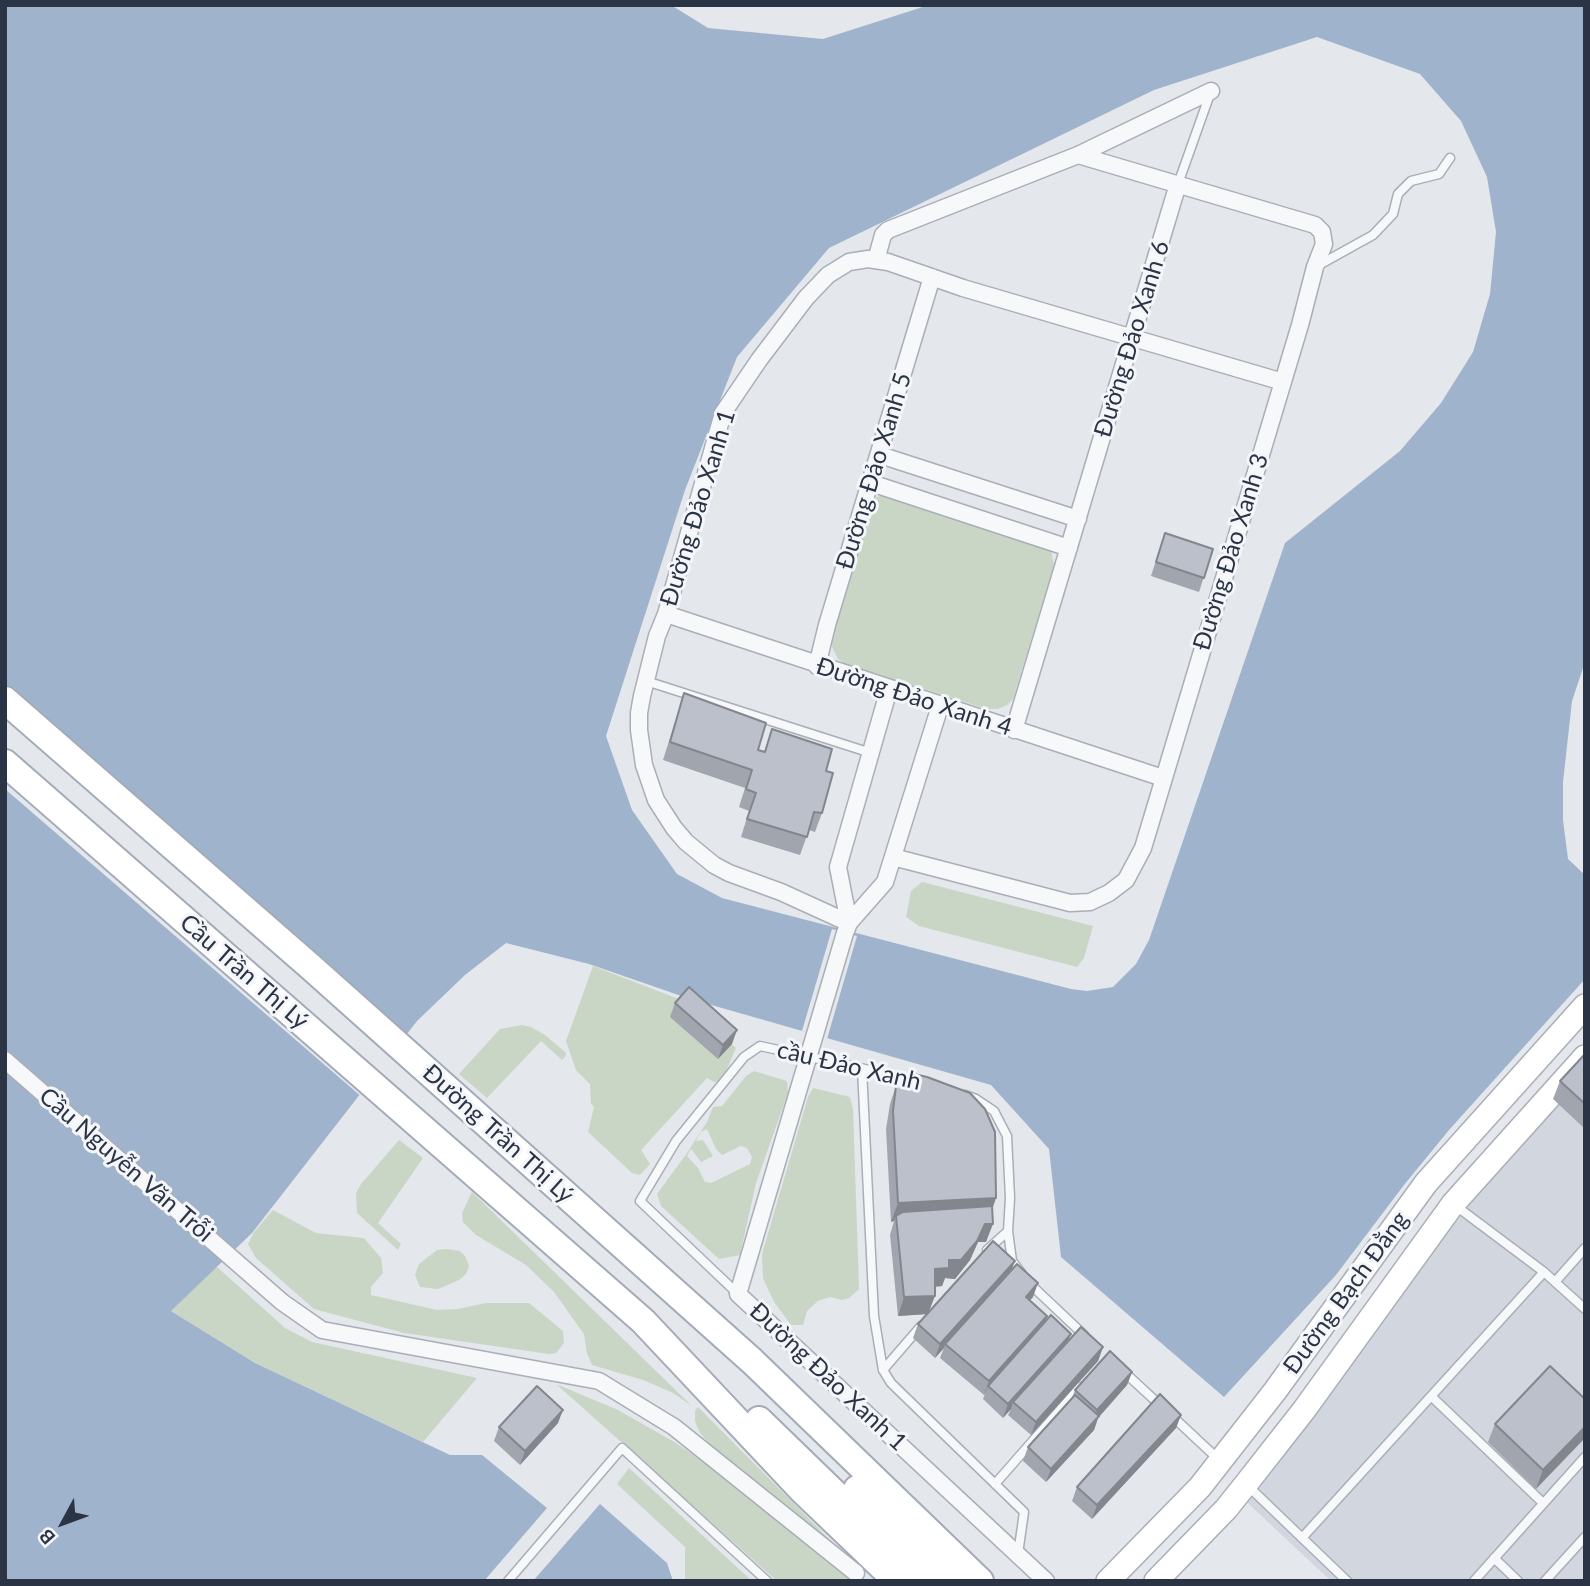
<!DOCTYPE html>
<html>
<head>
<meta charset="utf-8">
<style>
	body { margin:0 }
	#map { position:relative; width:1590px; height:1586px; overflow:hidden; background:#e4e7ec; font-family:Lato,sans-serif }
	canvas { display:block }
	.frame { position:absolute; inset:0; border:7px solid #2b3445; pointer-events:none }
	.north { position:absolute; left:28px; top:1488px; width:70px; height:70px; -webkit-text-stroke:5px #f4f6f9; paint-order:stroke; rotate:229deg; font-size:19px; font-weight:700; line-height:28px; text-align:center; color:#2b3445 }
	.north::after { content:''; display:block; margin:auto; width:24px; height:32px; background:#2b3445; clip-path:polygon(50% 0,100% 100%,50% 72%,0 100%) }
</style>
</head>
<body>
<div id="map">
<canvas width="1590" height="1586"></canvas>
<div class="frame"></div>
<div class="north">B</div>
</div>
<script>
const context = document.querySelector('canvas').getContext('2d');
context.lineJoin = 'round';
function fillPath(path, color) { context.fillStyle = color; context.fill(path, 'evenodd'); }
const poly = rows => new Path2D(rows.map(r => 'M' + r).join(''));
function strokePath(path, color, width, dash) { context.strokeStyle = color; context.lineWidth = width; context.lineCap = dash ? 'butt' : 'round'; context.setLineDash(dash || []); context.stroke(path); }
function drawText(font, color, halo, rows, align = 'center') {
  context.font = font + ' Lato,sans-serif'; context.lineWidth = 6; context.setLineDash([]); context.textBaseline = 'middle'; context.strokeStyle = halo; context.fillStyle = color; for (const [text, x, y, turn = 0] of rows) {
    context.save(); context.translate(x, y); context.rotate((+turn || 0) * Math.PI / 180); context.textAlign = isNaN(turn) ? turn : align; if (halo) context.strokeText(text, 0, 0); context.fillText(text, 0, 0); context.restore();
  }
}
const built = poly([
	[1585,1052,1585,1581,1331,1581,1236,1492]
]);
const green = poly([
	[887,493,1050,545,1054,565,1013,699,1007,705,998,709,987,709,846,664,838,659,832,647,833,636,870,509,875,498],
	[922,882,1093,926,1084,958,1077,967,919,926,906,917,911,891],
	[593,966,684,1001,736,1048,722,1081,714,1082,707,1078,641,1150,650,1164,640,1175,632,1173,588,1132,594,1107,591,1104,590,1084,576,1070,566,1041],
	[522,1025,531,1027,545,1035,566,1053,565,1057,562,1060,541,1041,487,1098,459,1074,500,1029],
	[754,1071,787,1081,788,1093,756,1183,740,1255,719,1259,661,1206,657,1194,687,1153,707,1122,713,1107,722,1106,746,1076],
	[707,1129,716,1149,722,1155,741,1146,747,1148,752,1157,750,1164,711,1183,705,1182,698,1168,687,1156,691,1149,701,1162,713,1156,703,1140,696,1141,701,1132],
	[813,1088,850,1097,853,1109,859,1289,849,1298,842,1300,830,1297,818,1301,807,1311,803,1325,791,1325,774,1302,763,1278,762,1254,808,1097],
	[399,1140,423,1158,378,1223,401,1244,398,1250,357,1213,356,1193,361,1184],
	[472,1192,692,1406,673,1393,643,1380,592,1365,587,1353,584,1334,554,1292,526,1265,476,1235,463,1222,462,1213],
	[273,1210,316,1233,364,1238,381,1258,383,1273,371,1287,371,1295,437,1310,458,1309,486,1303,529,1303,563,1331,564,1343,556,1353,549,1354,404,1333,314,1309,256,1258,248,1244,254,1232],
	[447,1249,460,1251,465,1256,469,1266,466,1274,459,1280,438,1289,420,1287,415,1275,419,1264,437,1250],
	[216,1266,285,1328,312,1342,477,1378,423,1442,255,1363,171,1311],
	[556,1384,618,1410,676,1443,726,1477,806,1538,857,1581,777,1581],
	[698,1407,842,1552,737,1476,700,1433,695,1421,695,1411],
	[629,1468,752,1581,685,1581,685,1547,617,1484]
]);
const water = poly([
	[5,5,671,5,708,28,823,39,929,5,1585,5,1585,662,1572,701,1563,782,1563,820,1568,859,1585,875,1585,979,1449,1130,1404,1185,1336,1275,1224,1397,1061,1257,1049,1149,991,1085,687,998,589,964,506,943,465,975,417,1021,252,1233,171,1311,255,1363,450,1455,482,1455,547,1508,484,1581,5,1581],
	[1317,37,1420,74,1461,121,1487,177,1496,232,1490,294,1473,352,1441,403,1400,451,1285,543,1149,940,1136,964,1113,987,1087,991,1071,989,722,898,677,874,632,810,606,736,685,490,737,357,829,248,1154,90],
	[600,1504,667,1563,673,1581,533,1581]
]);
const pier = poly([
	[5,684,410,1037,363,1098,5,789],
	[832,929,857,936,827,1039,802,1031]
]);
const lane = poly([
	[1178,184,1210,94],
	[1319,265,1373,235,1393,214,1398,194,1411,181,1439,174,1450,158],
	[646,681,871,753],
	[862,1069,874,1316,883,1370,891,1383,1024,1512,1018,1554],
	[965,1095,976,1099,994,1111,1007,1136,1010,1198,1008,1231,1012,1261,1022,1274],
	[1456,1206,1544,1272,1585,1309],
	[987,1250,1008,1231],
	[1555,1282,1585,1248],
	[1030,1284,1084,1335],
	[737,1293,640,1201,676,1141,744,1057,760,1046,915,1080],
	[883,1370,921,1326],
	[1122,1370,1161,1406],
	[1431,1396,1543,1503],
	[1171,1415,1218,1459],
	[995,1484,1080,1387],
	[1248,1486,1347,1581],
	[1302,1538,1544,1272],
	[1494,1558,1518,1581],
	[508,1581,622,1448,767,1581],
	[1474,1581,1585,1457],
	[1545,1581,1585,1537]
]);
const street = poly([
	[876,260,883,235,888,230,1078,155,1211,91],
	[880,455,1078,519],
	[871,483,1069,548],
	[666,614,1163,778],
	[817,666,827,625,932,277],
	[940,706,885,882,849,923,845,933,738,1294,1046,1581],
	[1014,730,1178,184],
	[893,857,1070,903,1090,902,1109,893,1126,880,1143,848,1300,325,1315,267,1324,244,1322,232,1315,225,1078,155],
	[849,923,781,892,729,873,714,865,686,842,674,828,656,800,644,765,639,730,639,713,642,696,657,636,666,614,723,413,759,360,806,298,828,275,849,262,868,259,888,262,963,288,1283,382],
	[849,923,838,867,889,689],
	[5,1060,282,1302,322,1330,599,1381,674,1427,856,1573]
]);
const secondary = poly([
	[1108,1581,1200,1487,1275,1391,1426,1183,1585,1006],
	[1156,1581,1226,1509,1246,1484,1304,1410,1453,1204,1585,1057]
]);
const primary = poly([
	[5,700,312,968,752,1361,980,1581],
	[5,763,643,1321,802,1490,897,1581],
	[759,1420,925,1581],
	[857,1489,952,1581]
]);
const wall = poly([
	[1165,533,1213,549,1199,592,1151,576],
	[684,693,758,750,764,752,772,729,826,771,822,813,815,832,809,830,800,855,741,837,749,811,739,807,745,788,663,760],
	[675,1003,732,1044,718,1059,670,1017],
	[1585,1054,1585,1129,1553,1099,1560,1081],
	[896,1086,992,1209,986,1242,978,1242,970,1260,955,1279,945,1278,942,1286,935,1287,929,1311,1012,1270,1033,1297,1030,1300,1047,1316,1045,1322,1069,1340,1103,1347,1098,1361,1031,1435,1008,1415,1011,1409,1003,1418,983,1399,985,1394,984,1395,940,1358,944,1348,935,1358,913,1338,918,1324,926,1314,898,1316,890,1235,894,1221,891,1222,886,1129,890,1104],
	[1132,1372,1127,1385,1098,1418,1094,1430,1046,1482,1023,1461,1028,1447,1072,1398,1075,1390],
	[1585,1399,1536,1489,1488,1442,1495,1424],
	[1181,1415,1176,1428,1092,1519,1072,1501,1077,1487],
	[558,1423,520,1465,494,1441,499,1427]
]);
const shadedWall = poly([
	[737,1030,732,1044,718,1059,723,1045],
	[996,1198,990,1216,896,1216,894,1221,891,1222,898,1203],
	[985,1224,993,1224,986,1242,978,1242,970,1260,955,1279,945,1278,942,1286,928,1287,935,1269,949,1260],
	[1015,1261,1010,1274,945,1344,944,1348,935,1358,940,1344],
	[1038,1283,1033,1297,1021,1310,1026,1297],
	[935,1296,928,1314,898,1316,904,1297],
	[1047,1316,1042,1330,988,1386,984,1395,989,1381],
	[1071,1334,1066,1347,1013,1402,1011,1409,1003,1418,1008,1404],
	[1103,1347,1098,1361,1031,1435,1036,1422],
	[1132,1372,1127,1385,1098,1418,1094,1430,1046,1482,1051,1469,1093,1423,1097,1410],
	[563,1410,558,1423,520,1465,525,1451],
	[1181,1415,1176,1428,1092,1519,1097,1505],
	[1585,1427,1585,1438,1536,1489,1543,1470]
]);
const building = poly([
	[1165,533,1213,549,1204,578,1156,562,1165,533],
	[684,693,766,723,758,750,765,752,772,729,832,749,826,771,833,773,822,813,814,812,807,837,747,819,756,793,746,789,752,770,670,742,684,693],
	[689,987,737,1030,723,1045,675,1003,689,987],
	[1585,1054,1585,1104,1560,1081,1585,1054],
	[910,1073,927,1077,970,1093,985,1109,995,1132,996,1198,898,1203,893,1111,896,1086,910,1073],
	[992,1206,993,1224,985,1224,977,1241,961,1260,949,1260,949,1268,935,1269,935,1296,904,1297,896,1216,903,1212,992,1206],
	[993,1241,1015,1261,940,1344,918,1324,993,1241],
	[1017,1264,1038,1283,1026,1297,1047,1316,989,1381,945,1344,1017,1264],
	[1051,1315,1071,1334,1008,1404,988,1386,1051,1315],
	[1081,1327,1103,1347,1036,1422,1013,1402,1081,1327],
	[1110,1351,1132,1372,1097,1410,1075,1390,1110,1351],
	[1550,1366,1585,1399,1585,1427,1543,1470,1495,1424,1550,1366],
	[537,1386,563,1410,525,1451,499,1427,537,1386],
	[1160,1394,1181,1415,1097,1505,1077,1487,1160,1394],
	[1075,1395,1099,1416,1051,1469,1028,1447,1075,1395]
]);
const streetNames = [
	["Đường Đảo Xanh 6",1132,339,-73],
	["Đường Đảo Xanh 5",874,471,-73],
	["Đường Đảo Xanh 1",698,508,-73],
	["Đường Đảo Xanh 3",1231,552,-73],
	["Đường Đảo Xanh 4",914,697,18],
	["Cầu Trần Thị Lý",244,972,41],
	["cầu Đảo Xanh",849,1066,13],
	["Đường Trần Thị Lý",498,1134,42],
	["Cầu Nguyễn Văn Trỗi",126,1165,41],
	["Đường Bạch Đằng",1346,1293,-54],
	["Đường Đảo Xanh 1",828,1377,43]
];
fillPath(built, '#d2d6de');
fillPath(green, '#c9d6c5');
fillPath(water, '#9fb4cc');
fillPath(pier, '#e4e7ec');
strokePath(lane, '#a9aeb7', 11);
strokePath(street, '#a9aeb7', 19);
strokePath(secondary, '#a9aeb7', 26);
strokePath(primary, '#a3abb8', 30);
strokePath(lane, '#f7f8fa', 8);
strokePath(street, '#f7f8fa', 16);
strokePath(secondary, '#fff', 23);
strokePath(primary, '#fff', 26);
fillPath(wall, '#a1a5ae');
fillPath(shadedWall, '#83868d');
fillPath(building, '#bbc0ca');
strokePath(building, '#83868d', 2);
drawText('24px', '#2b3445', '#f4f6f9', streetNames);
</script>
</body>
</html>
